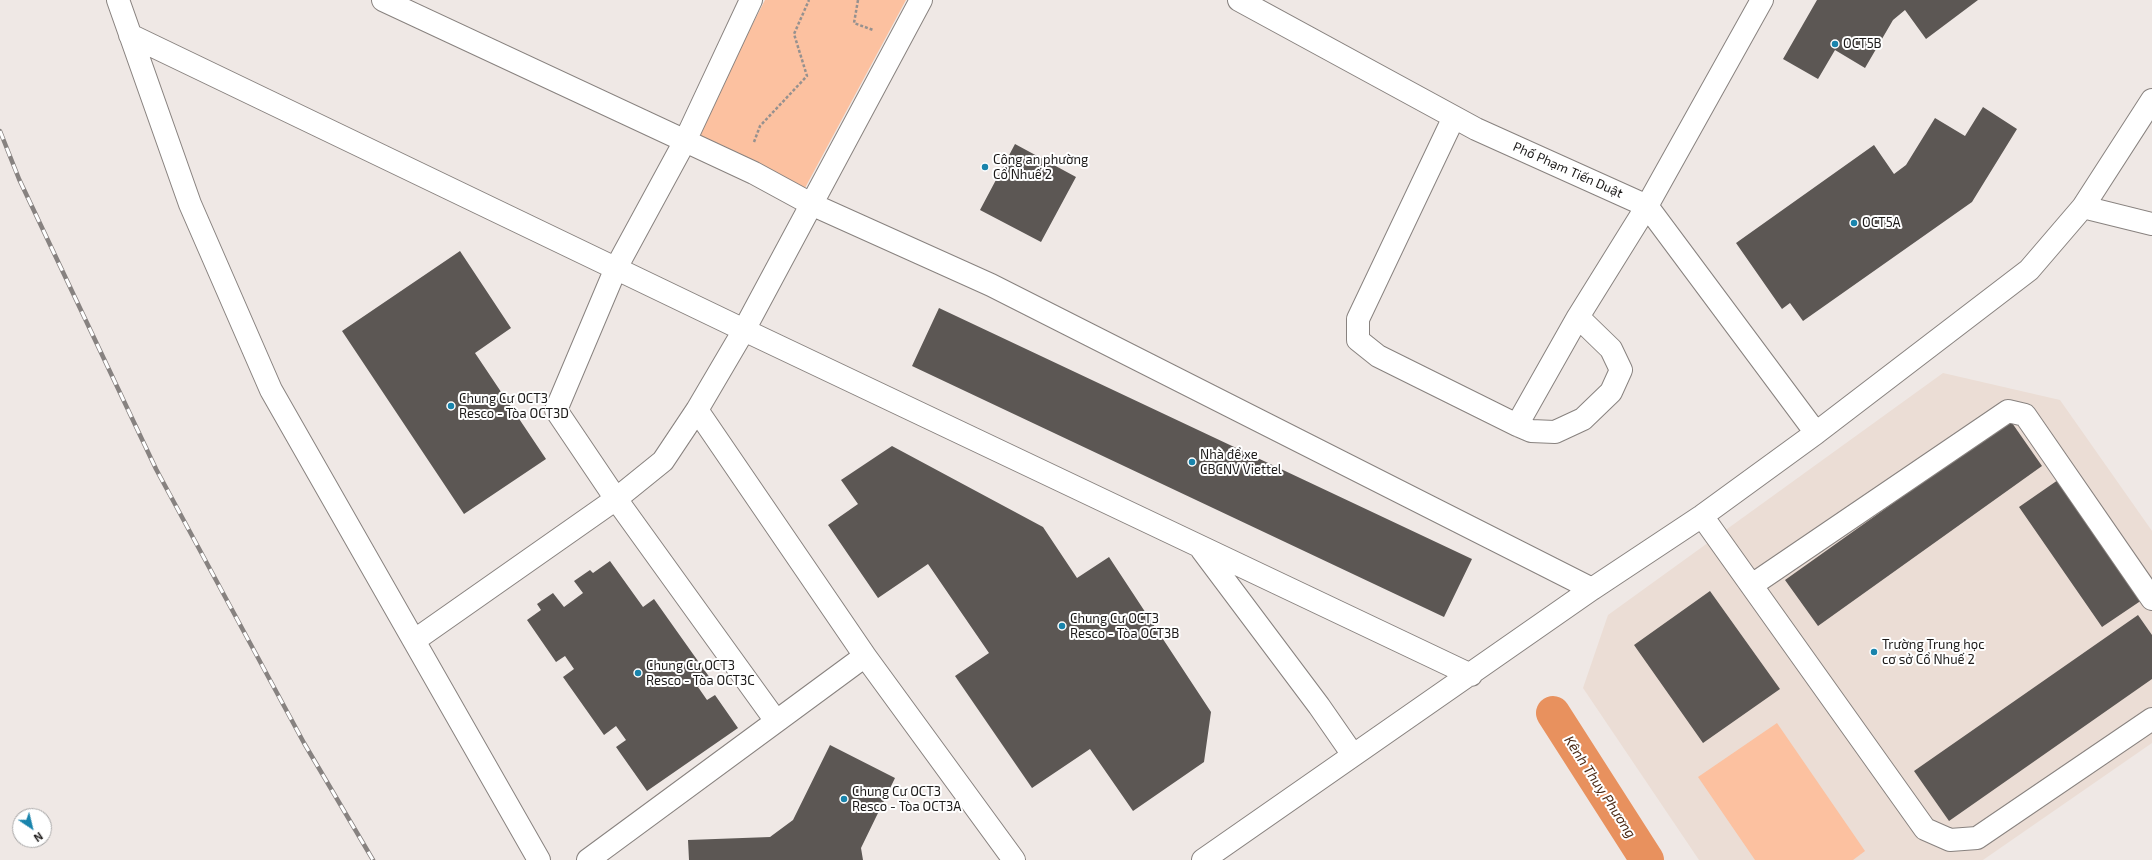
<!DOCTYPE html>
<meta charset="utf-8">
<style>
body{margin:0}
#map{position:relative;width:2152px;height:860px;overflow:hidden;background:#efe8e5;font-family:"Exo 2",sans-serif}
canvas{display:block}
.north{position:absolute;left:12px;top:808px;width:40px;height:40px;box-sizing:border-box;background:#fff;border:1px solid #a4a3a3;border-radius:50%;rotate:145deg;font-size:11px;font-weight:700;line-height:16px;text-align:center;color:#1b1918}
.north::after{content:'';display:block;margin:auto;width:14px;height:18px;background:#1984ac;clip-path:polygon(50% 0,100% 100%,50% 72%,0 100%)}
</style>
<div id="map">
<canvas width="2152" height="860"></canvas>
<div class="north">N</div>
</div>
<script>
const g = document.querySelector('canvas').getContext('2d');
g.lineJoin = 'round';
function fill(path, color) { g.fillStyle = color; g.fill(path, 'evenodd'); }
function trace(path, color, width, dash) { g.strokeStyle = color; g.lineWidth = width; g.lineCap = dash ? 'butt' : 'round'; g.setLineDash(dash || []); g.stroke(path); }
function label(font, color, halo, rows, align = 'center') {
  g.font = font + ' "Exo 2",sans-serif'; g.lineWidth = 4; g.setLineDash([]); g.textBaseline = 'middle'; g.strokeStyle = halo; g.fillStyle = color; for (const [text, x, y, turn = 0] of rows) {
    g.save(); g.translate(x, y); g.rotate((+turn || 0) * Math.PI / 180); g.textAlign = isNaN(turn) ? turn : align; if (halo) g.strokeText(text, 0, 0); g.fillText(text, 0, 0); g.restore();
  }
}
fill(new Path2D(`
 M 1943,373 L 2060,400 L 2152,531 L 2152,743 L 1983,860 L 1699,860 L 1583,688 L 1608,615 Z`), '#ebddd5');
fill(new Path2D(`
 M 765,0 L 906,0 L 805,188 L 696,135 Z
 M 1777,723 L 1865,851 L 1853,860 L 1755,860 L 1698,777 Z`), '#fcc1a0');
trace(new Path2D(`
 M 1553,713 L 1647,860`), '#e8915e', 34);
fill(new Path2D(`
 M 1817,0 L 1978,0 L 1926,39 L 1905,10 L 1893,20 L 1865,68 L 1835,50 L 1818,79 L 1783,59 Z
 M 1983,107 L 2017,129 L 1972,202 L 1803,321 L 1790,303 L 1782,309 L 1736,243 L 1874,145 L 1894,174 L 1906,165 L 1935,118 L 1965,136 Z
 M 1015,144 L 1076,177 L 1041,242 L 980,210 Z
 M 460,251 L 511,328 L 475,353 L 546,459 L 464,514 L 342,331 Z
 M 939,308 L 1472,559 L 1444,617 L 912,366 Z
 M 2010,420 L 2042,466 L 1818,626 L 1785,580 Z
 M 892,446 L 1043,527 L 1077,578 L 1109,557 L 1211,712 L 1204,762 L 1133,811 L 1090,749 L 1032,788 L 955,676 L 989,653 L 928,564 L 878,598 L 828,525 L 858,504 L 841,480 Z
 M 2058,480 L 2142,600 L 2102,627 L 2019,507 Z
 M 610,561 L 643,607 L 654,599 L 710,678 L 698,687 L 707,700 L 715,695 L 738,728 L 647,791 L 616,747 L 626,740 L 616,726 L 604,735 L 563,677 L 574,669 L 565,656 L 556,662 L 527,620 L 541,610 L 537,604 L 553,593 L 564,607 L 583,593 L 574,581 L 590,570 L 593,573 Z
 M 1710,591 L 1780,689 L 1703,743 L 1634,645 Z
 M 2138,615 L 2152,635 L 2152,679 L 1949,821 L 1914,771 Z
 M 830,745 L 895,778 L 861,848 L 863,860 L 689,860 L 688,840 L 770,837 L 793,820 Z`), '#5c5754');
const minor = new Path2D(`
 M 118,0 L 190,204 L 271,390 L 539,860
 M 383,0 L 754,173 L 811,204 L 991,285 L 1592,589
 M 751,0 L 685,141 L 616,268 L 556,410 L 616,499 L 776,721
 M 1239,0 L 1476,129 L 1647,206 L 1816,433
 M 130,35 L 744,330 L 1471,675
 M 1454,117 L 1358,319 L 1358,340 L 1378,356 L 1517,425 L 1531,431 L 1555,432 L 1583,419 L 1611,392 L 1621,370 L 1611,349 L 1578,317
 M 2083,207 L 2152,224
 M 697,410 L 865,656 L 1014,860
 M 1517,425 L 1578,317 L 1647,206 L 1762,0
 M 1702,516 L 1925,829 L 1950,840 L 1977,838 L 2152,719
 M 1202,550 L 1319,706 L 1353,755
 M 1752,585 L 2008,411 L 2025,415 L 2152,599
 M 415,640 L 616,499 L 663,461 L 697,410 L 744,330 L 921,0
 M 588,860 L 865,656
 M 1203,860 L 1592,589 L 1702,516 L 1816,433 L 2029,270 L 2083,207 L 2152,100`);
trace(minor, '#88827f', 24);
trace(new Path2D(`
 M 858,0 L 854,23 L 873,30
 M 754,142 L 760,126 L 807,76 L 794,34 L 809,0`), '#96918f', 2.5, [3, 2]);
trace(minor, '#fff', 22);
const rail = new Path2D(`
 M 0,131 L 19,179 L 156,469 L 304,743 L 373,860`);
trace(rail, '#878280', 4.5);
trace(rail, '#fff', 3, [9]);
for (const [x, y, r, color] of [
 [1835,44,4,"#1984ac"],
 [985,167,4,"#1984ac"],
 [1854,223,4,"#1984ac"],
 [451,406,4,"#1984ac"],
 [1192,462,4,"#1984ac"],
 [1062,626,4,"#1984ac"],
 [1874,652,4,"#1984ac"],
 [638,673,4,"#1984ac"],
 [844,799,4,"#1984ac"]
]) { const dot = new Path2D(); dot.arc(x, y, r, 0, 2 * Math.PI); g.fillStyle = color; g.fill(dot); trace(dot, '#fff', 1.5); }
label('13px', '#1b1918', '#fff', [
 ["OCT5B",1843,44],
 ["Công an phường",993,160],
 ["Cổ Nhuế 2",993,175],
 ["OCT5A",1862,223],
 ["Chung Cư OCT3",459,399],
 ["Resco - Tòa OCT3D",459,414],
 ["Nhà để xe",1200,455],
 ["CBCNV Viettel",1200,470],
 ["Chung Cư OCT3",1070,619],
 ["Resco - Tòa OCT3B",1070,634],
 ["Trường Trung học",1882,645],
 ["cơ sở Cổ Nhuế 2",1882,660],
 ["Chung Cư OCT3",646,666],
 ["Resco - Tòa OCT3C",646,681],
 ["Chung Cư OCT3",852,792],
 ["Resco - Tòa OCT3A",852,807]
], 'left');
label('13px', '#1b1918', '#fff', [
 ["Phố Phạm Tiến Duật",1568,170,24]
]);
label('italic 14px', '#4b2813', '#fff', [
 ["Kênh Thuỵ Phương",1600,787,57]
]);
</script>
